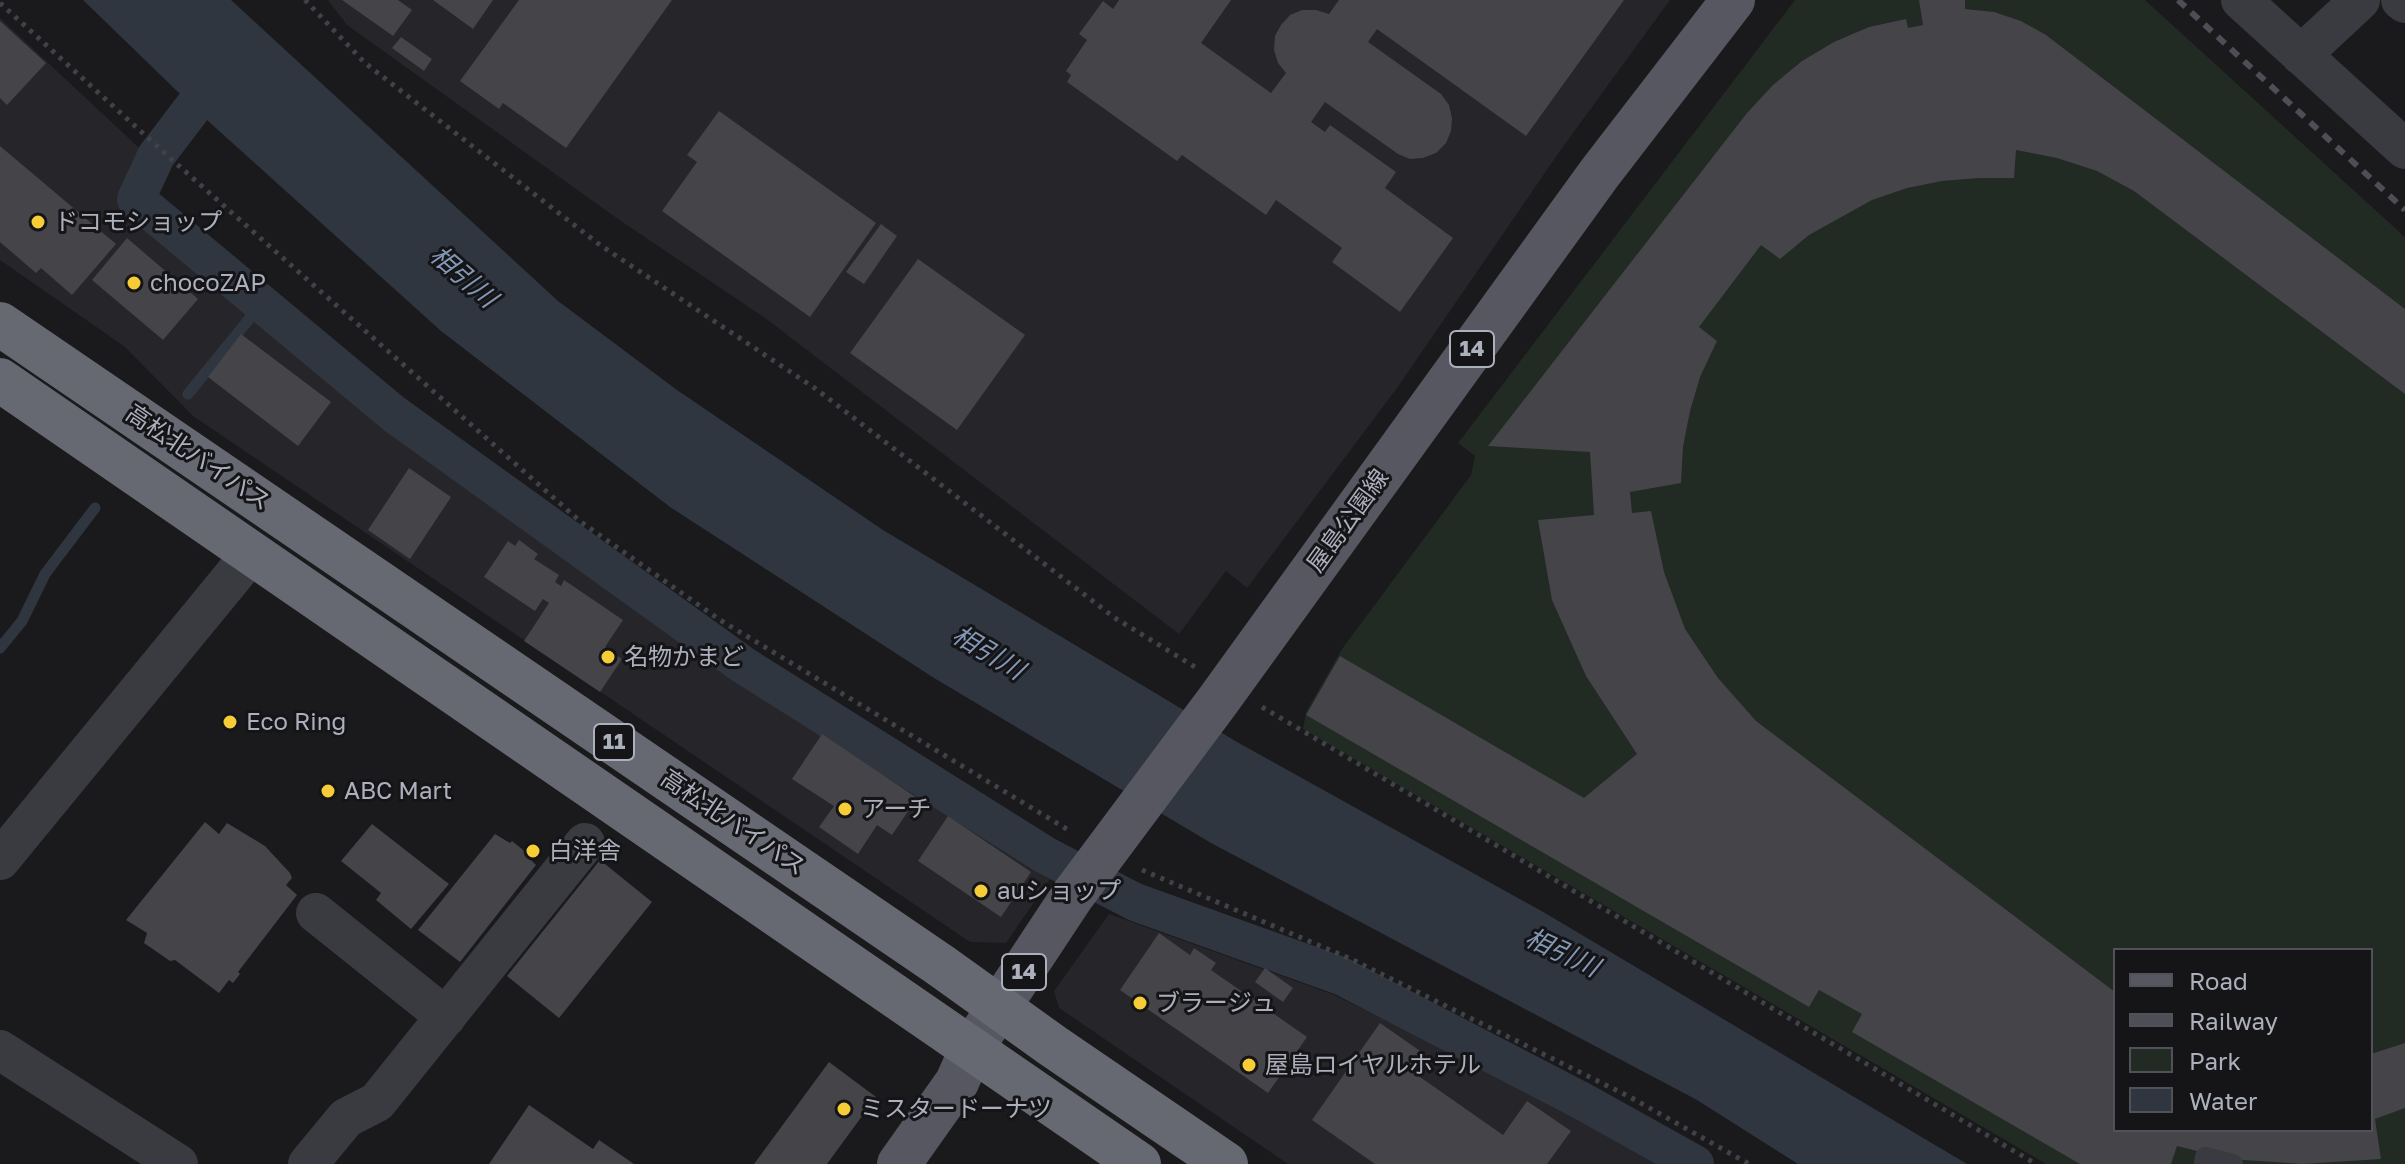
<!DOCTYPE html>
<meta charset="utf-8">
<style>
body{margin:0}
#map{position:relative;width:2405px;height:1164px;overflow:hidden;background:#1a191c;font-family:"Golos Text",sans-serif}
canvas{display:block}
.legend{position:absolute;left:2113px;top:948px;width:260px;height:184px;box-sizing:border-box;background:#151417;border:2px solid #515259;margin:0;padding:10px 14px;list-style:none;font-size:24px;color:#acafbc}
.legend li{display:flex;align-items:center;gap:16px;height:40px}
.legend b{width:40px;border:2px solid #515259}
</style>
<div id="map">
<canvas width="2405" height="1164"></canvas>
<ul class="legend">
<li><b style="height:10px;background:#565760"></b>Road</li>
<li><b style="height:10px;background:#4d4e56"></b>Railway</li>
<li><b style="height:22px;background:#212a23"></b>Park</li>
<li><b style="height:22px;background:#2f3640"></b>Water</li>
</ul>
</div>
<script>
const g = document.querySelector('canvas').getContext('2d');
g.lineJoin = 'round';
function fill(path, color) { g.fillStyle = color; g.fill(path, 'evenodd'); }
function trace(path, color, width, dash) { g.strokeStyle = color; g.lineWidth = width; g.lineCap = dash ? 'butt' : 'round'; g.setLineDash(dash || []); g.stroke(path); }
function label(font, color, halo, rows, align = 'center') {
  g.font = font + ' "Golos Text","Noto Sans JP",sans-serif'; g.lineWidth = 6; g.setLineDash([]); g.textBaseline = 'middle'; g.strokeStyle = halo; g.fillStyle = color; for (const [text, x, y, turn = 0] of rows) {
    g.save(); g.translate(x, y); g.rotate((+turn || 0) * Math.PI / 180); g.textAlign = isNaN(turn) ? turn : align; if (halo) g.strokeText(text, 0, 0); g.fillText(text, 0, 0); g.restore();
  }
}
fill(new Path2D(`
 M 328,0 L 1670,0 L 1560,151 L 1397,388 L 1247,588 L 1226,571 L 1179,634 L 765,318 L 618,219 L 347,25 Z
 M 0,18 L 149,157 L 117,195 L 379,418 L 727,677 L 1050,879 L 1006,943 L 970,942 L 193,416 L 125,347 L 0,260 Z
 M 1109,914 L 1332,994 L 1620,1133 L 1670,1164 L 1288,1164 L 1059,1008 L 1054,991 Z`), '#262529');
fill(new Path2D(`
 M 1795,0 L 2145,0 L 2405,237 L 2405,1164 L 2046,1164 L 1303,729 L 1306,712 L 1342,649 L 1471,475 L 1475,456 L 1458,443 ZM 2115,950 L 2371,950 L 2371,1130 L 2115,1130 Z`), '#212a23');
fill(new Path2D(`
 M 83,0 L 231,0 L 558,301 L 677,390 L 883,530 L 1237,742 L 1545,913 L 1967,1164 L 1798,1164 L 1697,1100 L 1211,843 L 934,678 L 670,507 L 441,331 L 207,120 Z`), '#2f3640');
trace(new Path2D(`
 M 188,394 L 263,302
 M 0,648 L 22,621 L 45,574 L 95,508`), '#2f3640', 11);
trace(new Path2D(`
 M 223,68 L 156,156 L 136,199 L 394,414 L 743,665 L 1045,855 L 1135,902 L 1341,976 L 1582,1101 L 1695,1164`), '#2f3640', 38);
fill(new Path2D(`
 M 342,0 L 398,0 L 412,10 L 393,36 Z
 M 433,0 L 493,0 L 473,29 Z
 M 519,0 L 672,0 L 566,148 L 503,103 L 499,109 L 460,81 Z
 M 1119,0 L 1231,0 L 1201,43 L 1271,93 L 1286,73 L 1278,63 L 1274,50 L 1275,36 L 1281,25 L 1290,15 L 1302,10 L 1316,10 L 1329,14 L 1339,0 L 1624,0 L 1526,136 L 1377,29 L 1368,42 L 1441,94 L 1449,105 L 1452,118 L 1451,131 L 1446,143 L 1436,153 L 1423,158 L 1410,159 L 1398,154 L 1325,102 L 1311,122 L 1325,132 L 1330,125 L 1396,172 L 1385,188 L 1453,238 L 1400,312 L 1332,262 L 1342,248 L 1276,200 L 1266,215 L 1182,155 L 1177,161 L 1067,82 L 1071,75 L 1066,71 L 1087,40 L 1079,34 L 1103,1 L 1113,9 Z
 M 1919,0 L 1965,0 L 1965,9 L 1994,12 L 2021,21 L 2046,35 L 2405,309 L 2405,394 L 2134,191 L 2097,171 L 2057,158 L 2016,150 L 2014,178 L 1978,178 L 1942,181 L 1907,188 L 1872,200 L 1809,235 L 1780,259 L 1761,245 L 1699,327 L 1717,341 L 1700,377 L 1690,411 L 1683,447 L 1681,483 L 1630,492 L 1632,513 L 1651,511 L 1664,572 L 1685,629 L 1718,678 L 1756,721 L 2115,992 L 2115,1130 L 2371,1130 L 2371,1054 L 2405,1043 L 2405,1108 L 2375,1119 L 2381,1159 L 2303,1164 L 2229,1159 L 2177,1146 L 2171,1164 L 2080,1164 L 1852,1032 L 1862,1014 L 1819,990 L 1809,1007 L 1306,715 L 1340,656 L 1584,798 L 1637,754 L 1586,676 L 1552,600 L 1538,520 L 1594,515 L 1590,452 L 1488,446 L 1747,113 L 1773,85 L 1802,61 L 1834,42 L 1869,27 L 1906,19 L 1908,28 L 1923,25 Z
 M 0,21 L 46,63 L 7,105 L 0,98 Z
 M 401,37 L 432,59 L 424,71 L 392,48 Z
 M 719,111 L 876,223 L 810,317 L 662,211 L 697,162 L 687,155 Z
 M 0,146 L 116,244 L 72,295 L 41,268 L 36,273 L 0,242 Z
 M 881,224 L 897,236 L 864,284 L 846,272 Z
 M 127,238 L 198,299 L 163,340 L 92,280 Z
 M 918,259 L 1025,335 L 957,430 L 850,353 Z
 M 241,334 L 331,402 L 298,446 L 208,377 Z
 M 409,468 L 451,497 L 410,559 L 368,530 Z
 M 519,540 L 538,554 L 534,559 L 559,575 L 555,582 L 561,586 L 564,580 L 623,620 L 605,647 L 622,659 L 600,692 L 524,641 L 549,603 L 543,599 L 535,611 L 484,577 L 508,541 L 515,546 Z
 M 822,734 L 917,798 L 892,835 L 877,825 L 858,854 L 819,827 L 834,806 L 792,779 Z
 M 948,816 L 1031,872 L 1001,917 L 918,861 Z
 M 205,822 L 219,834 L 227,823 L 265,846 L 290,873 L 292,878 L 286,885 L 297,895 L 238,972 L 240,974 L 233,983 L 229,980 L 219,993 L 175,960 L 170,961 L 144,943 L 147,933 L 126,920 Z
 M 372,824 L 449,884 L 411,929 L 376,900 L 381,893 L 341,861 Z
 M 495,834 L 510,843 L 512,841 L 528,854 L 527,856 L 536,865 L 460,962 L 418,930 Z
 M 600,860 L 652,902 L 559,1018 L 507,976 Z
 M 1159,933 L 1190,955 L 1194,948 L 1216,963 L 1211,970 L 1307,1037 L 1268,1093 L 1120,990 Z
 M 1265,968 L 1293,988 L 1283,1002 L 1255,982 Z
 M 1380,1023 L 1423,1053 L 1410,1070 L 1503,1135 L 1527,1101 L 1571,1131 L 1547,1164 L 1375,1164 L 1312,1120 Z
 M 829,1062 L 876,1097 L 827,1164 L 754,1164 Z
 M 529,1105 L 593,1149 L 599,1140 L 634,1164 L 489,1164 Z`), '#444449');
trace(new Path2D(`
 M 305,0 L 365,63 L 600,245 L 816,389 L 1115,618 L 1195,667
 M 0,3 L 170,158 L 581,522 L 720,620 L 1070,831
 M 1262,707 L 2036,1164
 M 1142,870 L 1351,959 L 1630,1097 L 1749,1164`), '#404248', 5, [4, 6]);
trace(new Path2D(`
 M 2204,1164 L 2205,1157 L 2233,1164`), '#3a3b41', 20);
trace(new Path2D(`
 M 2241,0 L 2405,149
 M 2401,0 L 2405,3
 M 2301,55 L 2360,0
 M 0,860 L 252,553
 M 316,913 L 446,1017
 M 0,1050 L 178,1164
 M 308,1164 L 346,1118 L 377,1102 L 585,843`), '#3a3b41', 40);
trace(new Path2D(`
 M 899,1164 L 957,1082 L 972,1048 L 1073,895 L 1217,702 L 1599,174 L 1733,0`), '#565760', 44);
trace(new Path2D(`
 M 0,324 L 940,965 L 1053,1046 L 1226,1164
 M 0,380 L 1139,1164`), '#666872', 44);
trace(new Path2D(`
 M 2178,0 L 2405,210`), '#4d4e56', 6, [10, 8]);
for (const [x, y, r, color] of [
 [38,222,8,"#f6cd37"],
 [134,283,8,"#f6cd37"],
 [608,657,8,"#f6cd37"],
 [230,722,8,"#f6cd37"],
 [328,791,8,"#f6cd37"],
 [845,809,8,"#f6cd37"],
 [533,851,8,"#f6cd37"],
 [981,891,8,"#f6cd37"],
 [1140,1003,8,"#f6cd37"],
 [1249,1065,8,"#f6cd37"],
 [844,1109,8,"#f6cd37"]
]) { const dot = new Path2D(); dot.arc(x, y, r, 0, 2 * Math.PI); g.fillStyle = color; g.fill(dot); trace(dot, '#151417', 3); }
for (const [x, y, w] of [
 [1472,349,44],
 [614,742,40],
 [1024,972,44]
]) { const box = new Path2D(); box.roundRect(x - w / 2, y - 18, w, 36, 6); g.fillStyle = '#151417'; g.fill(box); trace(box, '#acafbc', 2); }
label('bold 22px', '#acafbc', null, [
 ["14",1472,349],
 ["11",614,742],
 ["14",1024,972]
]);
label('24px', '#acafbc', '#151417', [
 ["ドコモショップ",54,222],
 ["chocoZAP",150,283],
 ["名物かまど",624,657],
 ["Eco Ring",246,722],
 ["ABC Mart",344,791],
 ["アーチ",861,809],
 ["白洋舎",549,851],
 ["auショップ",997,891],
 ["ブラージュ",1156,1003],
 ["屋島ロイヤルホテル",1265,1065],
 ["ミスタードーナツ",860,1109]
], 'left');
label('24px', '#acafbc', '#151417', [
 ["高松北バイパス",198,458,34],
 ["屋島公園線",1348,521,-54],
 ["高松北バイパス",733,823,34]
]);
label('italic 26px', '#8398b7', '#151417', [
 ["相引川",463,277,41],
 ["相引川",988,653,31],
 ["相引川",1562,953,25]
]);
</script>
